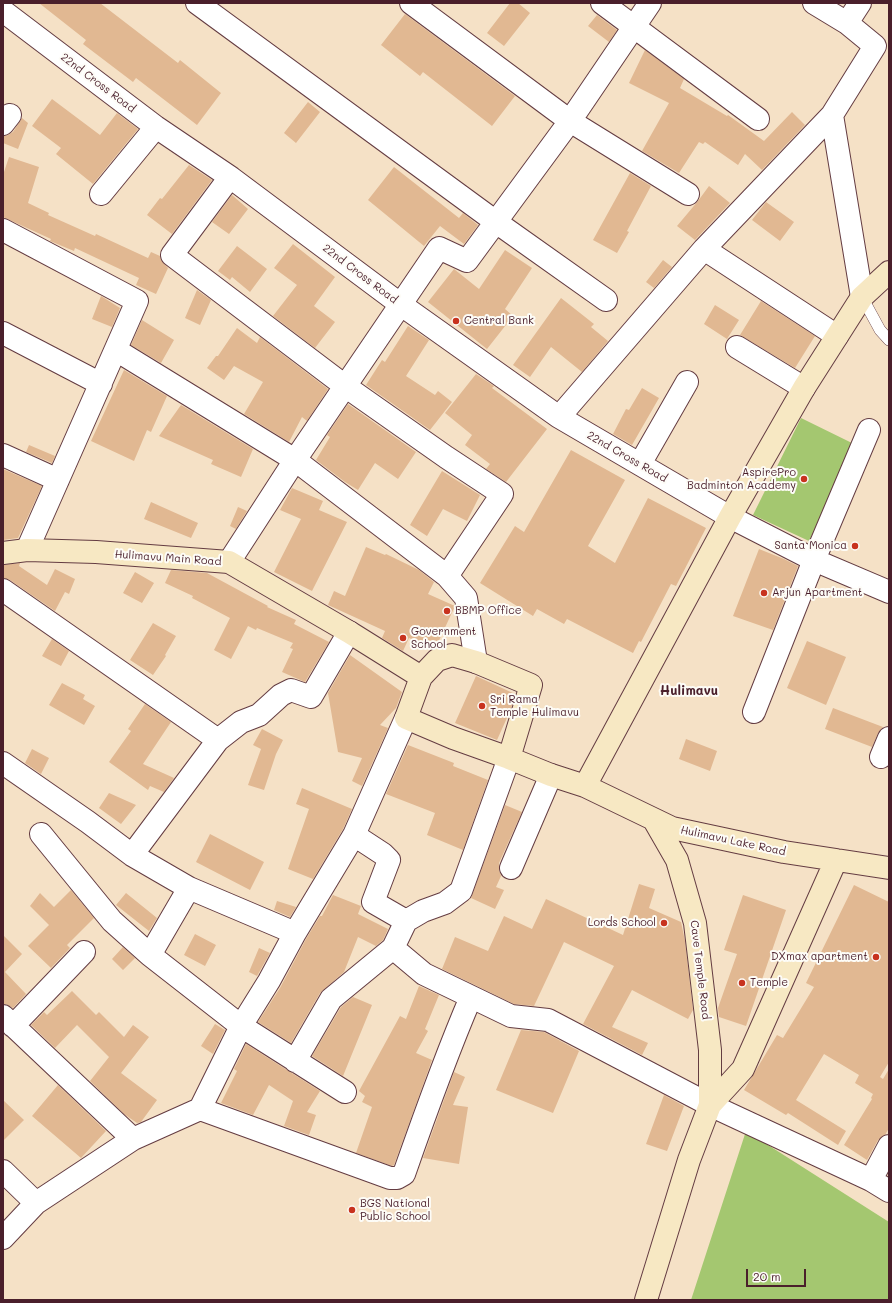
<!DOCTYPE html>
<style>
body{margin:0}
#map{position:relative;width:892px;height:1303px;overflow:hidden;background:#f5e1c6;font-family:Mali,sans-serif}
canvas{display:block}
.frame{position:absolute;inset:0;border:4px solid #4a1f2b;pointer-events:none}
.scale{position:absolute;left:746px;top:1269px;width:60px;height:18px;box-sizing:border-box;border:2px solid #4a1f2b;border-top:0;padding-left:5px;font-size:12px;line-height:14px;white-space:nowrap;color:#4a1f2b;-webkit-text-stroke:3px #fdfcf7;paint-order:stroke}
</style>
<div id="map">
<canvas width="892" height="1303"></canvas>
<div class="frame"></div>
<div class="scale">20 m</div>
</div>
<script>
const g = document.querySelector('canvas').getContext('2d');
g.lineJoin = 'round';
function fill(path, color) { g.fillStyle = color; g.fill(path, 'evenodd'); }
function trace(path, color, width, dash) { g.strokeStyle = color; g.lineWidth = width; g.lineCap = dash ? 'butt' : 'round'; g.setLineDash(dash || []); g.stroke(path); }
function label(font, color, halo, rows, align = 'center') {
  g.font = font + ' Mali,sans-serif'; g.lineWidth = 4; g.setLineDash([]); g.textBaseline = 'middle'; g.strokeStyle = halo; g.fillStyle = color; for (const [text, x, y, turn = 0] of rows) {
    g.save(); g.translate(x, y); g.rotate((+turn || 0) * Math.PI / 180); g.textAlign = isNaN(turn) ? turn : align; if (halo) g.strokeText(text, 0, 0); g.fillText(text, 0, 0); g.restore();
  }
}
fill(new Path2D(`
 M 801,418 L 854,444 L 809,541 L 753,515 Z
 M 746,1131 L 889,1222 L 889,1300 L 691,1300 Z`), '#a4c770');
fill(new Path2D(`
 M 39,3 L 100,3 L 178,63 L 180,60 L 221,93 L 197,125 L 136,78 L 133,82 L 83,44 L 86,40 Z
 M 510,3 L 518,3 L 530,13 L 504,46 L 487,33 Z
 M 405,14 L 515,96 L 492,126 L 423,72 L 420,76 L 381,45 Z
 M 597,15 L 617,30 L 609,42 L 588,26 Z
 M 645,50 L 684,79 L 680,88 L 727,116 L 728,115 L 764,141 L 792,112 L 805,125 L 762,170 L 745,154 L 738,165 L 705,142 L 703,144 L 699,142 L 679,173 L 642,151 L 669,103 L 629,83 Z
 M 52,99 L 100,135 L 117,113 L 138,129 L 93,184 L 56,154 L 61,148 L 32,126 Z
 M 308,102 L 320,112 L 296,143 L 284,133 Z
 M 22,118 L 28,123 L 18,149 L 3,143 L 3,136 L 8,135 L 13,132 Z
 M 9,157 L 39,167 L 28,203 L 49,213 L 48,215 L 95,236 L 96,234 L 148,258 L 151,252 L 160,256 L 161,260 L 168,268 L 156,294 L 136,285 L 139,278 L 75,248 L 74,251 L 50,241 L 51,239 L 3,217 L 3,175 Z
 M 189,165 L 212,180 L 172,234 L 147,215 L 160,198 L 162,199 Z
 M 394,167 L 459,218 L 463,213 L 478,225 L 464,244 L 440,226 L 424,246 L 368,200 Z
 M 630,173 L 651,186 L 627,231 L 629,232 L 617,253 L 593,240 Z
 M 709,186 L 730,203 L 695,240 L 677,226 L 698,201 Z
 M 232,195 L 248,209 L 229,234 L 212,222 Z
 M 766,202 L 794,222 L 780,241 L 752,220 Z
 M 293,244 L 335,277 L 314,306 L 335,322 L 315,348 L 273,316 L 297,285 L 274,268 Z
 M 237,246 L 267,269 L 250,292 L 232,277 L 230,280 L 218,271 Z
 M 505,250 L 532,268 L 505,309 L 513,316 L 487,349 L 428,302 L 454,269 L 479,289 Z
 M 663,260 L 672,267 L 654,288 L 646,282 Z
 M 197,290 L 211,300 L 200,325 L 185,318 Z
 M 101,296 L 120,308 L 112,327 L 92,319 Z
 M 561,298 L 594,324 L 591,327 L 608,341 L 582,372 L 551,347 L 530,377 L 513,365 Z
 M 761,301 L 815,336 L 795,368 L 740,335 Z
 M 715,305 L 739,320 L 727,339 L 704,324 Z
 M 142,320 L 174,340 L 161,363 L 131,345 Z
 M 408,326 L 429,340 L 406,376 L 435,395 L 438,391 L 452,402 L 430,430 L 366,385 L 382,360 L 385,362 Z
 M 237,328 L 257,343 L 260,337 L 328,389 L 307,421 L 302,417 L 289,442 L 244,414 L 263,382 L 234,366 L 224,380 L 207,368 L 216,356 L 218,356 Z
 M 124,370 L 167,396 L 151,432 L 147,430 L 134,461 L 91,441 Z
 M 476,374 L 494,386 L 492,388 L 547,429 L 506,482 L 486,469 L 490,464 L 465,445 L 472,435 L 445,413 Z
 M 642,388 L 659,398 L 632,445 L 613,434 L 626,409 L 629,410 Z
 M 348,404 L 416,452 L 398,479 L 375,463 L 358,490 L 345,482 L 316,460 L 330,437 L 327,435 Z
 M 181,405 L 253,449 L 241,477 L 211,464 L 213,460 L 159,436 Z
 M 29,445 L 55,456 L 52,463 L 26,452 Z
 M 571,450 L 625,480 L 588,546 L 615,563 L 648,498 L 706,528 L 676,586 L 671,584 L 641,642 L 639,641 L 633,653 L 567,619 L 564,624 L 537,609 L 533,616 L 480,583 L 515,526 L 524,532 Z
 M 3,469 L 42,486 L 18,538 L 3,540 Z
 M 442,471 L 480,495 L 467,521 L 443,509 L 427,536 L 410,525 Z
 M 292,488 L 323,501 L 319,510 L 347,522 L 312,591 L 274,572 L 301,519 L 280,510 Z
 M 151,502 L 198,523 L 191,538 L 144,519 Z
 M 238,507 L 247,511 L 236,529 L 230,526 Z
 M 366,547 L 385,555 L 386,554 L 419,570 L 434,582 L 428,594 L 455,606 L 436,647 L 433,648 L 409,638 L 403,651 L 382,638 L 385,631 L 328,605 L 334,591 L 345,596 Z
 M 759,549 L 784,559 L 798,566 L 773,630 L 733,616 Z
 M 20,563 L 19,566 L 47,585 L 55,569 L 75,579 L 69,594 L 65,592 L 55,611 L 10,580 L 3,578 L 3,565 Z
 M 171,570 L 207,573 L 268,606 L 267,607 L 296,620 L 294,624 L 329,642 L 305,682 L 282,672 L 293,649 L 290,648 L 293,643 L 257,628 L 256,630 L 248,626 L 231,659 L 214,650 L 230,618 L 192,598 L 193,596 L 165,583 Z
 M 135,572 L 154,583 L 142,603 L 123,593 Z
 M 153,623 L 176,636 L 165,655 L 166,656 L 153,675 L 130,660 Z
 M 52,639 L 69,651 L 61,666 L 42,656 Z
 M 807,641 L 846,657 L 826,705 L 787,688 Z
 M 350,655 L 402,692 L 396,708 L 380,725 L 388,728 L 362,786 L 352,781 L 362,758 L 338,752 L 328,693 Z
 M 476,676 L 515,694 L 511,709 L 497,740 L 455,723 Z
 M 62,683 L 85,695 L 83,699 L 95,706 L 84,725 L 49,705 Z
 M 145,704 L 171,722 L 143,764 L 174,778 L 164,792 L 150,786 L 148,790 L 109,762 L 131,731 L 128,729 Z
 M 833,708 L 883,727 L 878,733 L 872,747 L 825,729 Z
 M 262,729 L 283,740 L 276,754 L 264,790 L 248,785 L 261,749 L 253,745 Z
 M 686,739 L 717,751 L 710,771 L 679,759 Z
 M 408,745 L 454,763 L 453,766 L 488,780 L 463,850 L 427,835 L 435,813 L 386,794 Z
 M 32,749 L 49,758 L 41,774 L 25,763 Z
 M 302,788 L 352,809 L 343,829 L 313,879 L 288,869 L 309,809 L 296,804 Z
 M 109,793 L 136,805 L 121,824 L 99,808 Z
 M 505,805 L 522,812 L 499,863 L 499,870 L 501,876 L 496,887 L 504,890 L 495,909 L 471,898 Z
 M 210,834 L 264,862 L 250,890 L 196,862 Z
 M 639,884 L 655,889 L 649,908 L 681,922 L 685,941 L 693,1010 L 688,1019 L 632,990 L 612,1027 L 648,1043 L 642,1055 L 583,1024 L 614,966 L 564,942 L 534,1006 L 514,1004 L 442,969 L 455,937 L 488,951 L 504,916 L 532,929 L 546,899 L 623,935 Z
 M 854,885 L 889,902 L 889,1062 L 880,1077 L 883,1079 L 889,1069 L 889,1128 L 885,1135 L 878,1140 L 867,1160 L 844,1145 L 872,1099 L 871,1098 L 873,1094 L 855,1083 L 859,1075 L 824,1054 L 796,1100 L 846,1131 L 838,1145 L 788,1113 L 786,1115 L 744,1090 L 777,1035 L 783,1038 L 814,987 L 806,983 Z
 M 71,890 L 94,918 L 67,945 L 70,948 L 51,968 L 28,946 L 49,925 L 30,906 L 40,893 L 54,907 Z
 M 126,893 L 157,918 L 149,931 L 116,905 Z
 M 333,895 L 361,906 L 358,914 L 388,929 L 383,940 L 376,946 L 358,937 L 344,972 L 320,993 L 291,1043 L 258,1022 L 280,988 L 306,939 L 320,916 L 322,916 Z
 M 743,895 L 786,910 L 746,1026 L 719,1017 L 718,1008 L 737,954 L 724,950 Z
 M 277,901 L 296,907 L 290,917 L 274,910 Z
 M 195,934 L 216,945 L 205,966 L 184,955 Z
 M 3,935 L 22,954 L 5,972 L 26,994 L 13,1008 L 6,1004 L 3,1004 Z
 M 123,947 L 135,958 L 123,970 L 112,959 Z
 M 259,948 L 270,953 L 257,976 L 249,972 Z
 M 419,986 L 439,995 L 425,1029 L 428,1031 L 416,1053 L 432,1060 L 394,1165 L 392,1166 L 356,1153 L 372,1107 L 362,1102 L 365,1096 L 359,1091 L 400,1016 L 406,1019 Z
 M 72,991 L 96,1015 L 99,1012 L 124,1037 L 133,1025 L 149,1037 L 121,1073 L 157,1100 L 141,1122 L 137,1123 L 124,1114 L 90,1081 L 109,1057 L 77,1025 L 55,1048 L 31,1025 L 44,1012 L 47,1015 Z
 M 353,997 L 372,1005 L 343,1076 L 312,1056 L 341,1007 Z
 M 215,1024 L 225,1030 L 213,1054 L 201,1046 Z
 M 521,1030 L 544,1032 L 579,1051 L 553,1113 L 496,1090 Z
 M 246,1044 L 320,1091 L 307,1112 L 316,1115 L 309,1135 L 284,1126 L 293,1101 L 269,1085 L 253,1115 L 221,1103 L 237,1071 L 234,1069 Z
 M 454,1072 L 465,1077 L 453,1105 L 468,1107 L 459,1164 L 423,1158 Z
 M 58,1085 L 106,1131 L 81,1158 L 32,1116 Z
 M 664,1095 L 684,1106 L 667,1151 L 646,1144 Z
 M 3,1100 L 24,1120 L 3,1141 Z`), '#e1b892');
const lane = new Path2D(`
 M 862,297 L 880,330 L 889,340`);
const street = new Path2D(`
 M 197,3 L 496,222 L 606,300
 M 411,3 L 570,121 L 688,194
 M 602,3 L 758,119
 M 3,11 L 156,127 L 230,177 L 400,304 L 559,417 L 730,517 L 814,560 L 889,592
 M 847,23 L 860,3
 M 832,115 L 862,297
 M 3,124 L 10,115
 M 230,177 L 172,255 L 345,386 L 446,457 L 502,494 L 447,576
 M 101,194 L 156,127
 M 3,230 L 137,301 L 27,550
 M 704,249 L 837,336
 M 3,333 L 101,384
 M 737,347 L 804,388
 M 116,350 L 295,460 L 447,576 L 466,598 L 476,662
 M 559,417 L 704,249 L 832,115 L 875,46 L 847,23 L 814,3
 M 3,455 L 58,480
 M 640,464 L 687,382
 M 229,562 L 295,460 L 439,248 L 467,261 L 570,121 L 650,3
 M 3,590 L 218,740 L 132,855
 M 754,712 L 814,560 L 869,430
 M 218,740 L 241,722 L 259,715 L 281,695 L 291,690 L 311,697 L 349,632
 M 881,757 L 889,738
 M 3,763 L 88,822 L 132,855 L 189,888 L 150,955
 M 41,834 L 112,921 L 150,955 L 241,1026 L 200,1109
 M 354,835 L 383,854 L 389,860 L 373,902 L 406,921
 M 511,868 L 551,775
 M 189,888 L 295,933
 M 393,948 L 424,974 L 511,1016 L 548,1020 L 710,1105 L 871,1180 L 889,1191
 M 3,1016 L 133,1139
 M 13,1026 L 84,952
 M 295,1061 L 331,999 L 393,948 L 406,921 L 423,911 L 445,903 L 461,891 L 509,758
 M 345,1092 L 241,1026 L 269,981 L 295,933 L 354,835 L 406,718
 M 3,1171 L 36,1203
 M 871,1180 L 889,1146
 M 3,1238 L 36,1203 L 133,1139 L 200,1109 L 390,1178 L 397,1178 L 404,1174 C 425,1114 446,1055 471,997`);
const secondary = new Path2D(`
 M 3,553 L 27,550 L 96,552 L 229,562 L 349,632 L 421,677
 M 452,655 L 476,662 L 531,685 L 509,758 L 453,738 L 406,718 L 421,677 L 437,660 Z
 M 509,758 L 551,775 L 585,786 L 672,828 L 784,852 L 889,868
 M 585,786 L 730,517 L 804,388 L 862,297 L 889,272
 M 710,1105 L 743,1069 L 836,860
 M 646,1300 L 689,1160 L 710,1105 L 710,1050 L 695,923 L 677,860 L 654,820`);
trace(lane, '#643c42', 12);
trace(street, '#643c42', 24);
trace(secondary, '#643c42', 24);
trace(lane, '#fff', 11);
trace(street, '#fff', 22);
trace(secondary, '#f7e8c3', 22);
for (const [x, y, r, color] of [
 [456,321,4,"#c8321e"],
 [804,479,4,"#c8321e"],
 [855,546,4,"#c8321e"],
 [764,593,4,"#c8321e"],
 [447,611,4,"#c8321e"],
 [403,638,4,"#c8321e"],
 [482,706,4,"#c8321e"],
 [664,923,4,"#c8321e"],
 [876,957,4,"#c8321e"],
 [742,983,4,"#c8321e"],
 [352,1210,4,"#c8321e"]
]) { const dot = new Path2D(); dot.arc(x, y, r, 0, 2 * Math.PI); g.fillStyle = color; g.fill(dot); trace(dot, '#fdfcf7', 1.5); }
label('11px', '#4a1f2b', '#fdfcf7', [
 ["22nd Cross Road",98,83,37],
 ["22nd Cross Road",360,274,37],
 ["22nd Cross Road",627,457,30],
 ["Hulimavu Main Road",168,558,4],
 ["Hulimavu Lake Road",733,841,12],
 ["Cave Temple Road",700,970,83]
]);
label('11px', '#4a1f2b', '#fdfcf7', [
 ["Central Bank",464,321],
 ["AspirePro",796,473,"right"],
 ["Badminton Academy",796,486,"right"],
 ["Santa Monica",847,546,"right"],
 ["Arjun Apartment",772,593],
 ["BBMP Office",455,611],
 ["Government",411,632],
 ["School",411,645],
 ["Sri Rama",490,700],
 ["Temple Hulimavu",490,713],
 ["Lords School",656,923,"right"],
 ["DXmax apartment",868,957,"right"],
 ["Temple",750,983],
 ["BGS National",360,1204],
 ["Public School",360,1217]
], 'left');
label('bold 13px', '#4a1f2b', '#fdfcf7', [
 ["Hulimavu",689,691]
]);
</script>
